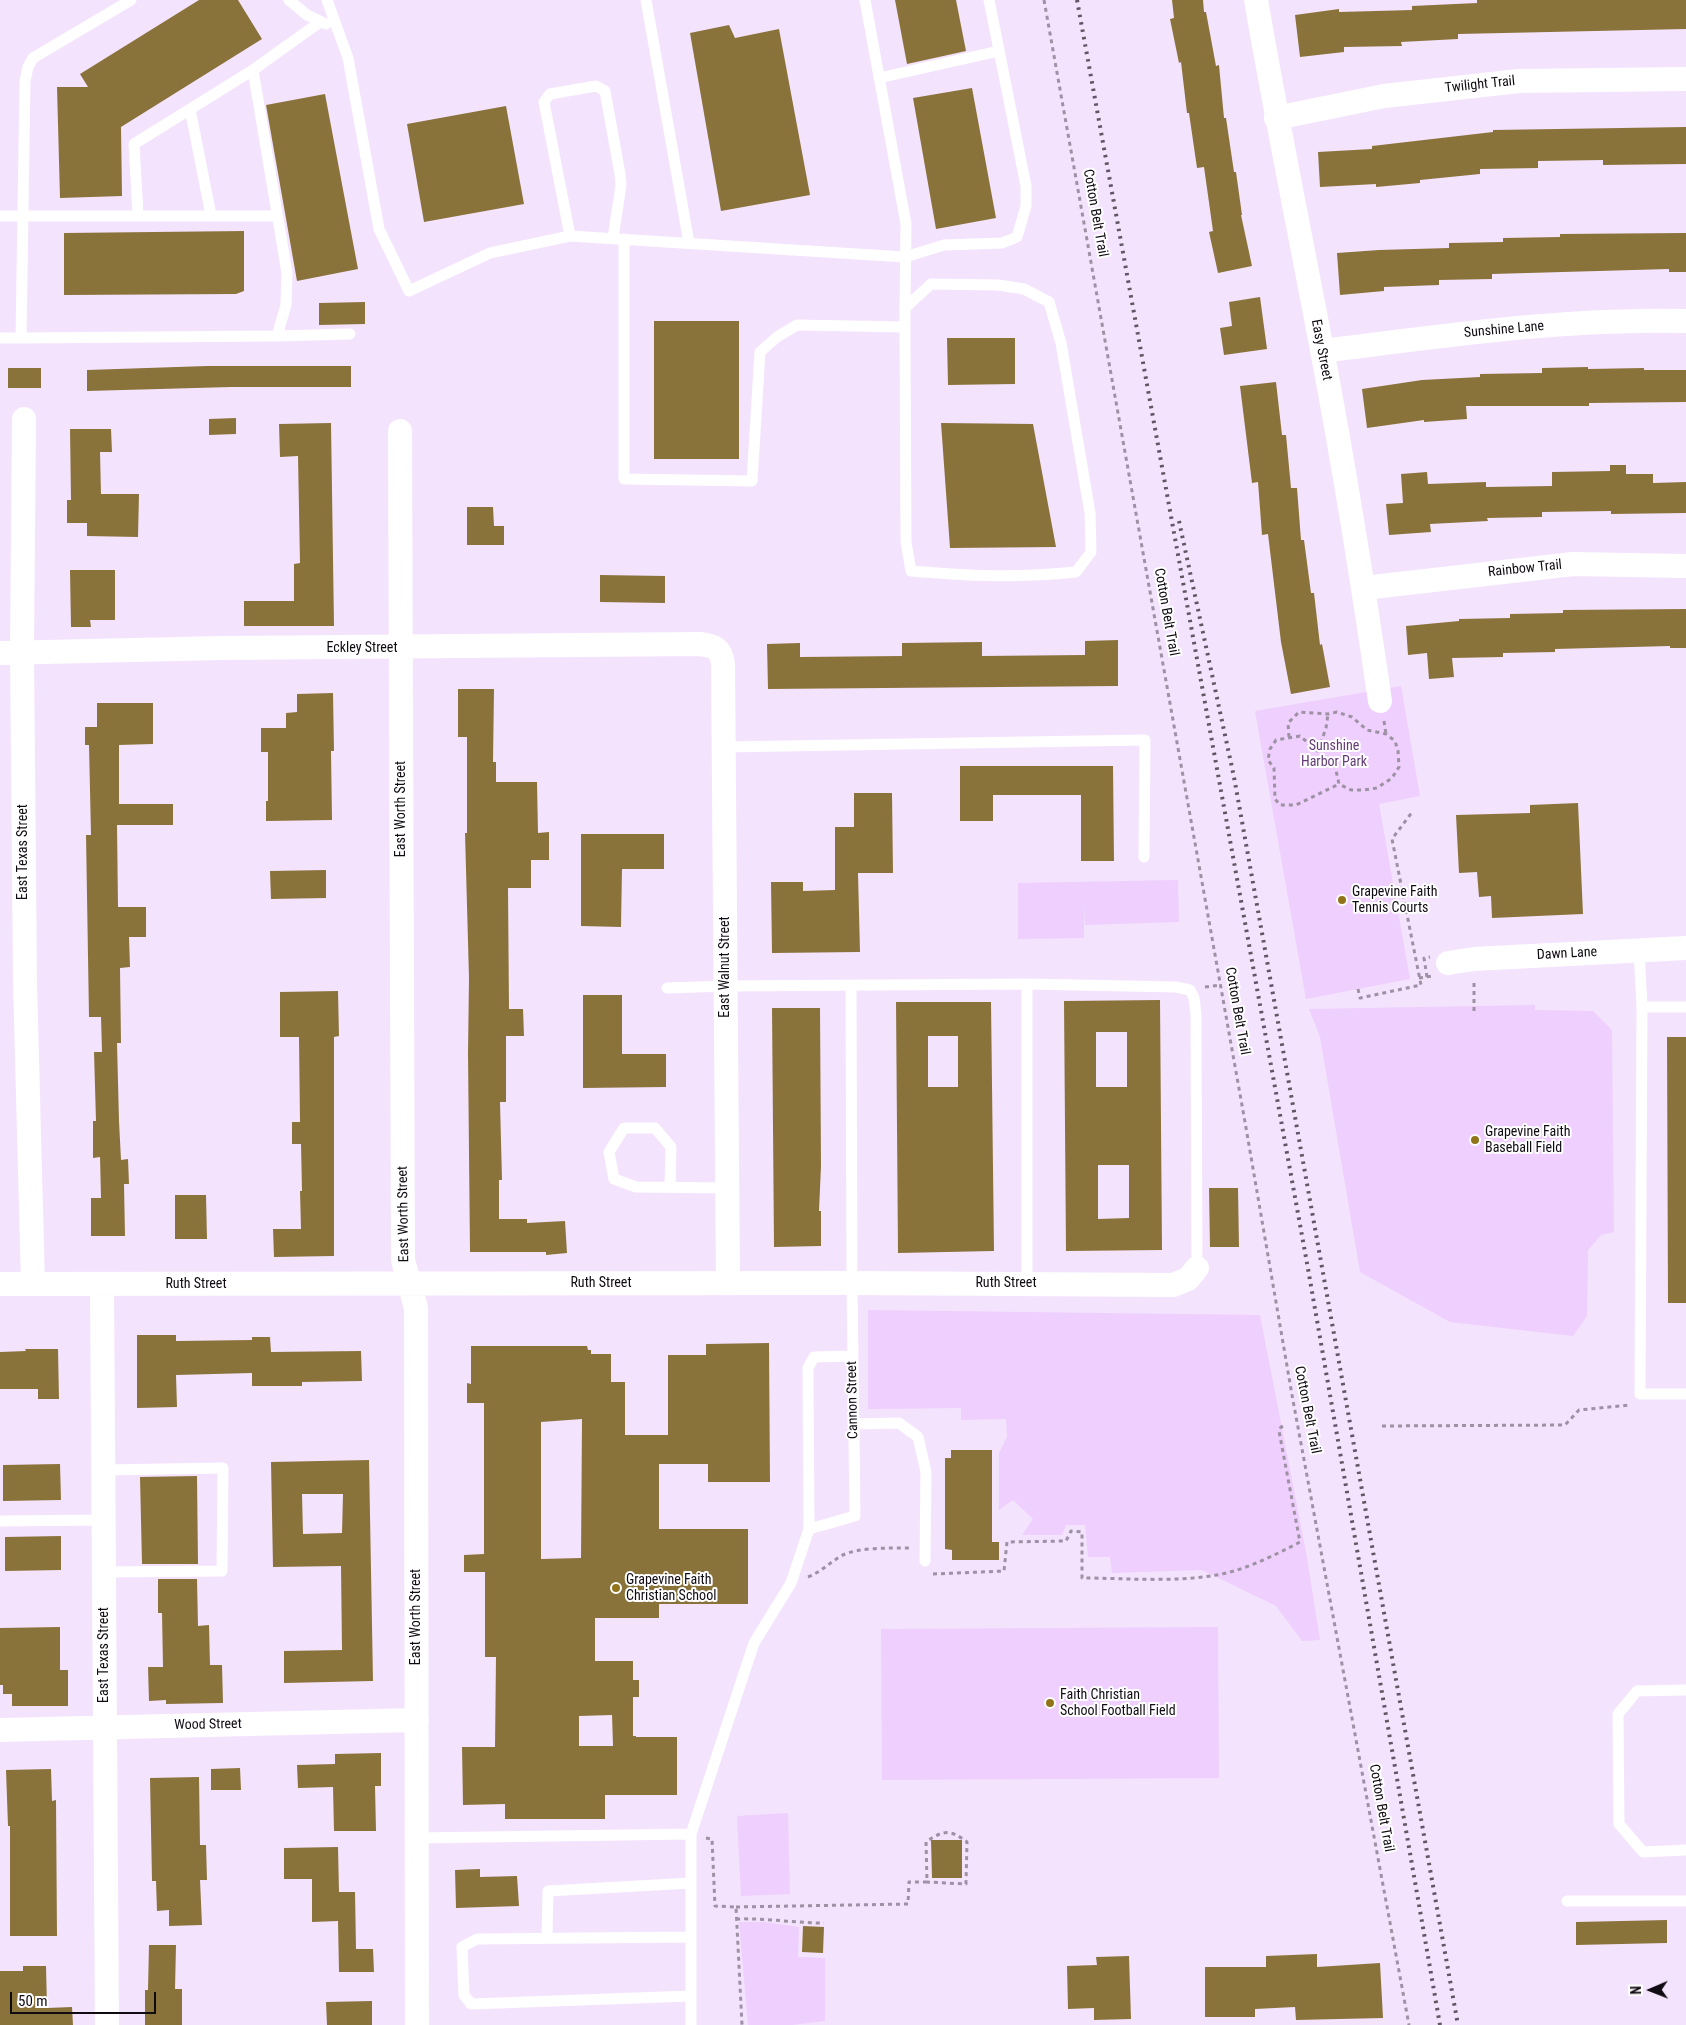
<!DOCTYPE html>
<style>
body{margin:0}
#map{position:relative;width:1686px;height:2025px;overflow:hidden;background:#f4e3fd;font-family:"Roboto Condensed",sans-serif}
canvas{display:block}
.north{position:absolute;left:1626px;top:1965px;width:50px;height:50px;-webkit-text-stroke:4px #fff;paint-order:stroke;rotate:269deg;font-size:14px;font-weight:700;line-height:20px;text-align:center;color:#100a12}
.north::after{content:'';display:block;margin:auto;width:18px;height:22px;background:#100a12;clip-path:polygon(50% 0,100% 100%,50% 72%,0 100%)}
.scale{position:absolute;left:10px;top:1992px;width:146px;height:22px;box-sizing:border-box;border:2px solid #100a12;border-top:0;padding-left:6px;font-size:15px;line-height:18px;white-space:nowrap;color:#100a12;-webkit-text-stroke:4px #fff;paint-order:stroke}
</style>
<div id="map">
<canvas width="1686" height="2025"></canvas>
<div class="north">N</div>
<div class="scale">50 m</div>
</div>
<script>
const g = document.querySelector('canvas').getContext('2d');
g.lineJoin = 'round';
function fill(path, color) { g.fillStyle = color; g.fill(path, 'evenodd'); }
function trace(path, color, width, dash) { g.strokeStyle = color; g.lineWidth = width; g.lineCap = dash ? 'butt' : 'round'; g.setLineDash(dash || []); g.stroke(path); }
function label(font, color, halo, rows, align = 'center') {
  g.font = font + ' "Roboto Condensed",sans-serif'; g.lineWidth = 4; g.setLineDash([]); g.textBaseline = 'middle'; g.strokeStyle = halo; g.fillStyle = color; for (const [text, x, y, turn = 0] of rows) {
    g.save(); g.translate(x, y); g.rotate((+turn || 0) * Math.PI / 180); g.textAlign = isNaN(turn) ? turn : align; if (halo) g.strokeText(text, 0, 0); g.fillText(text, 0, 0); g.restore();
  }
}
fill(new Path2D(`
 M 1401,686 L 1420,796 L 1379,804 L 1410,979 L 1306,999 L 1255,711 Z
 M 1178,880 L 1179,922 L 1085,925 L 1084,904 L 1084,938 L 1018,939 L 1018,883 Z
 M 1535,1005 L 1535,1010 L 1593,1011 L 1612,1030 L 1614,1232 L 1601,1235 L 1588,1250 L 1587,1316 L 1573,1336 L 1450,1322 L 1360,1272 L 1320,1037 L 1309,1009 Z
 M 868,1310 L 1260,1315 L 1306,1552 L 1320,1640 L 1302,1641 L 1276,1606 L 1202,1570 L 1112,1573 L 1110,1557 L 1088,1557 L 1085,1525 L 1066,1525 L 1062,1535 L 1022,1535 L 1033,1519 L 1013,1500 L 999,1510 L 999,1453 L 1007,1437 L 1006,1419 L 961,1420 L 961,1408 L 868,1409 Z
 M 1218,1627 L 1219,1778 L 882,1780 L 881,1629 Z
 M 788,1813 L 790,1894 L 741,1896 L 737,1816 Z
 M 739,1922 L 765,1922 L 799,1927 L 798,1957 L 825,1958 L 825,2021 L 792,2025 L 748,2025 Z`), '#eecffd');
fill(new Path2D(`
 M 199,0 L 238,0 L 262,39 L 121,127 L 122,196 L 60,198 L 57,87 L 88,87 L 80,74 Z
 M 895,0 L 956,0 L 966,51 L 907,64 Z
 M 1172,0 L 1203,0 L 1204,12 L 1206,12 L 1216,66 L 1219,65 L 1224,118 L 1226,118 L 1234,172 L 1236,172 L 1242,215 L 1241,215 L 1252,266 L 1218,273 L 1209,232 L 1213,231 L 1204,167 L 1197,168 L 1189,113 L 1187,113 L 1181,62 L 1179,63 L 1170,19 L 1174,18 Z
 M 1477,0 L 1686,0 L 1686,29 L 1458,34 L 1458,39 L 1401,42 L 1402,46 L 1344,47 L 1344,52 L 1300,57 L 1295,15 L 1339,9 L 1339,12 L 1412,10 L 1412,6 L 1477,3 Z
 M 729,25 L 735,38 L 779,29 L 810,195 L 721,211 L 690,33 Z
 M 972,88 L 996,218 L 936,229 L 913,98 Z
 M 325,94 L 358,269 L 297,281 L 266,105 Z
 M 506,106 L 524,204 L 424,222 L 407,124 Z
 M 1686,127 L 1686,164 L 1603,165 L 1603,160 L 1538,161 L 1538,168 L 1480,169 L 1480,174 L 1420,180 L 1420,183 L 1376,187 L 1376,184 L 1320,187 L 1318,152 L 1372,149 L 1372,146 L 1493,132 L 1493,130 Z
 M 244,231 L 244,291 L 236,294 L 64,295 L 64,233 Z
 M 1686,233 L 1686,272 L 1669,272 L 1669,269 L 1492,274 L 1492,279 L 1439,280 L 1439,285 L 1384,287 L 1384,291 L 1340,295 L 1337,253 L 1379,250 L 1449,248 L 1449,243 L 1503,242 L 1503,238 L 1560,237 L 1560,234 Z
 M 1260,297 L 1267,349 L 1224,355 L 1220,328 L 1232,326 L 1229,302 Z
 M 365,302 L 365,324 L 319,325 L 319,303 Z
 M 654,321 L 739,321 L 739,459 L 654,459 Z
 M 947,338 L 1015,338 L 1015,384 L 948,385 Z
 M 207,366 L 351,366 L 351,387 L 231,387 L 87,391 L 87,370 Z
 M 1588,367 L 1588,369 L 1644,368 L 1644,370 L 1686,370 L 1686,402 L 1589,403 L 1589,406 L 1466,406 L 1467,419 L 1424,422 L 1424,420 L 1367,428 L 1362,389 L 1422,380 L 1480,377 L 1480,374 L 1542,373 L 1542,368 Z
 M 8,368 L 41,368 L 41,388 L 8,388 Z
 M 1276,382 L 1282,435 L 1286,435 L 1291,488 L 1297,488 L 1301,540 L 1304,540 L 1311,593 L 1314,593 L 1320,645 L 1322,644 L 1330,687 L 1291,694 L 1281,642 L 1268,534 L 1262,535 L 1258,482 L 1252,483 L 1240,386 Z
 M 236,418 L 236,434 L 209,435 L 209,419 Z
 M 331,423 L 334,626 L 244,626 L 244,601 L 294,601 L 294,564 L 300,563 L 298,456 L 280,457 L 279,424 Z
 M 941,423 L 1033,424 L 1056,547 L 950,548 Z
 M 70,429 L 111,429 L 112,452 L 100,452 L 101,494 L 139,494 L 138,537 L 87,536 L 87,523 L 67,523 L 67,500 L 71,500 Z
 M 1610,465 L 1626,465 L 1626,474 L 1653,474 L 1653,483 L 1686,482 L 1686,513 L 1611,514 L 1611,511 L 1542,512 L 1542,517 L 1487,518 L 1488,521 L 1430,524 L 1431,532 L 1389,535 L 1386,504 L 1403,503 L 1401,474 L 1427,472 L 1428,484 L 1486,482 L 1486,487 L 1552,486 L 1552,472 L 1610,471 Z
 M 467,507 L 493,507 L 494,526 L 504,526 L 504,545 L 467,545 Z
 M 70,570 L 115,570 L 115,620 L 90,620 L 91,627 L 71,627 Z
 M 600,575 L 665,576 L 665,603 L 600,602 Z
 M 1686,609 L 1686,648 L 1670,648 L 1670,646 L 1555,649 L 1555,652 L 1503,653 L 1503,657 L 1452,658 L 1454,677 L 1429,679 L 1427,653 L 1408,655 L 1406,626 L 1459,621 L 1459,619 L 1510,618 L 1510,614 L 1563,613 L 1563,610 Z
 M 1118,640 L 1118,686 L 768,689 L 767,644 L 800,643 L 800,657 L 902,656 L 902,643 L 982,642 L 982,656 L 1085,655 L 1085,641 Z
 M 458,689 L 494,689 L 493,762 L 496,762 L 496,782 L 537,782 L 538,833 L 549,832 L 549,860 L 531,860 L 531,888 L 508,888 L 509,1009 L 523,1009 L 524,1036 L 506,1036 L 506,1102 L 500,1102 L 502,1180 L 499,1180 L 499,1219 L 527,1219 L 527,1223 L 565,1221 L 567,1253 L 546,1255 L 546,1252 L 470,1252 L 468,1053 L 469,978 L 465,833 L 467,833 L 467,737 L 458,737 Z
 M 333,693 L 334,751 L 331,751 L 332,820 L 266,821 L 266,801 L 268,801 L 268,752 L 261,752 L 261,728 L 286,728 L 286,713 L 297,712 L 297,694 Z
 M 97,703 L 153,703 L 153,744 L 119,745 L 119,804 L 173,804 L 173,825 L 117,825 L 118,907 L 146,907 L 146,937 L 129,937 L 130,967 L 120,968 L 121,1043 L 117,1043 L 119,1121 L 121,1160 L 128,1159 L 129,1184 L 124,1184 L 125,1236 L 91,1236 L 91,1198 L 101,1198 L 100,1157 L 93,1158 L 93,1121 L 96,1121 L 94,1052 L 102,1052 L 101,1017 L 89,1017 L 86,835 L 91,835 L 89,745 L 85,745 L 85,727 L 97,727 Z
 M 960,766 L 1113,766 L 1114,861 L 1081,861 L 1081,795 L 993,795 L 993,821 L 960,821 Z
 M 854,793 L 892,793 L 893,873 L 858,873 L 860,952 L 772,953 L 771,882 L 803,882 L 803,891 L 835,890 L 835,827 L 854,827 Z
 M 1578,803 L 1583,914 L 1492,918 L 1491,896 L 1479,897 L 1477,872 L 1459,873 L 1456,815 L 1530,813 L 1530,805 Z
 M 581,834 L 664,834 L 664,869 L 622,869 L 621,927 L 581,926 Z
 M 326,870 L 326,898 L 271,899 L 270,871 Z
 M 338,991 L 339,1036 L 334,1037 L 334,1256 L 274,1257 L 273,1229 L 301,1229 L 300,1191 L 302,1191 L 301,1144 L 292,1144 L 292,1122 L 300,1122 L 299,1037 L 280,1037 L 280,992 Z
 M 583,995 L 622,995 L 622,1054 L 666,1054 L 666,1087 L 583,1088 Z
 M 1160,1000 L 1162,1250 L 1066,1251 L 1064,1001 ZM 1096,1032 L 1127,1032 L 1127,1087 L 1096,1087 ZM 1098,1165 L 1129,1165 L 1129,1218 L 1098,1219 Z
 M 896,1002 L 991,1002 L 994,1251 L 898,1253 ZM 928,1036 L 958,1036 L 958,1087 L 928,1087 Z
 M 772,1008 L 820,1008 L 821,1166 L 819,1211 L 821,1211 L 821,1246 L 774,1247 Z
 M 1667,1037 L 1686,1037 L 1686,1303 L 1668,1303 Z
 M 1209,1188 L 1238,1188 L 1239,1247 L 1210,1247 Z
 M 175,1195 L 206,1195 L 207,1239 L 175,1239 Z
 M 137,1335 L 176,1335 L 176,1341 L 252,1340 L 252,1337 L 270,1337 L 271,1352 L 361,1351 L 362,1381 L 302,1382 L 302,1386 L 252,1386 L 252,1373 L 176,1375 L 177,1407 L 137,1408 Z
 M 769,1343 L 770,1482 L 708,1482 L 708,1464 L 659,1464 L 659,1529 L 748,1529 L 748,1604 L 659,1604 L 659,1618 L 595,1618 L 595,1661 L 633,1661 L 633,1680 L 639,1680 L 639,1697 L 633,1697 L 633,1736 L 636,1736 L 636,1737 L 677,1737 L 677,1795 L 605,1795 L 605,1819 L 505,1819 L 505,1804 L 463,1805 L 462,1747 L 495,1747 L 496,1657 L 485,1657 L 485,1572 L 464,1572 L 464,1555 L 484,1554 L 484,1403 L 467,1403 L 467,1383 L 471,1384 L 471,1346 L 587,1346 L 588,1350 L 591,1350 L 591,1354 L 611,1354 L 611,1382 L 625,1382 L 625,1435 L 668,1435 L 668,1355 L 706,1355 L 706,1344 ZM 582,1419 L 581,1558 L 541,1559 L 541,1422 ZM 612,1715 L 613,1746 L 579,1746 L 579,1716 Z
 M 25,1349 L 58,1349 L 59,1399 L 38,1399 L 38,1389 L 0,1389 L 0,1352 L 26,1351 Z
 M 951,1450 L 992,1450 L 992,1542 L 999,1542 L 999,1560 L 952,1560 L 952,1550 L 945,1549 L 945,1458 L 951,1458 Z
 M 369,1460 L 373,1681 L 284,1683 L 284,1651 L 342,1650 L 341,1566 L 273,1567 L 271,1462 ZM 302,1494 L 343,1494 L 342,1533 L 303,1534 Z
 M 60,1464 L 61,1500 L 3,1501 L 3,1465 Z
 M 197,1476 L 198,1564 L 142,1564 L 140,1477 Z
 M 61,1536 L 61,1570 L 5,1571 L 5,1537 Z
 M 158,1579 L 197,1579 L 198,1626 L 209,1625 L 210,1665 L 222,1665 L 223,1703 L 166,1704 L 166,1700 L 149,1701 L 148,1667 L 163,1667 L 162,1613 L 158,1613 Z
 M 60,1627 L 60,1670 L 68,1670 L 68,1706 L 12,1706 L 12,1694 L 3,1694 L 3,1685 L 0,1685 L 0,1628 Z
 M 381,1753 L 381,1786 L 375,1786 L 376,1831 L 334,1831 L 333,1787 L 298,1788 L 297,1765 L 335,1764 L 335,1754 Z
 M 240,1768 L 241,1790 L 211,1790 L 211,1769 Z
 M 51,1769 L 52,1801 L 56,1800 L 57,1936 L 10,1936 L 10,1826 L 8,1826 L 6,1770 Z
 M 199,1777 L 200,1845 L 206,1845 L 207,1880 L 200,1880 L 202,1925 L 169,1926 L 169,1910 L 157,1911 L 156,1881 L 152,1881 L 150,1778 Z
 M 931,1840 L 962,1840 L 962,1878 L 932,1878 Z
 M 338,1847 L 339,1892 L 355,1892 L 356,1949 L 373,1949 L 374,1972 L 339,1972 L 338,1921 L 312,1922 L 312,1879 L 284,1879 L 284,1848 Z
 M 480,1869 L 480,1877 L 517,1876 L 519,1906 L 456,1908 L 455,1870 Z
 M 1667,1920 L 1667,1943 L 1576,1945 L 1576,1922 Z
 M 803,1926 L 824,1927 L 823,1953 L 802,1952 Z
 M 149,1945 L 176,1945 L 175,1989 L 182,1989 L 182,2025 L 145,2025 L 145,1990 L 148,1990 Z
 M 1317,1954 L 1317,1967 L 1380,1963 L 1383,2018 L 1296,2020 L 1295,2007 L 1255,2009 L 1255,2017 L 1205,2017 L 1205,1967 L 1266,1967 L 1266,1956 Z
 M 1129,1956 L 1131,2019 L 1094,2020 L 1094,2008 L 1068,2009 L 1067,1966 L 1097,1965 L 1096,1957 Z
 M 23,1966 L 46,1966 L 47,2008 L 72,2007 L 73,2025 L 0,2025 L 0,1971 L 23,1971 Z
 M 372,2001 L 372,2025 L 327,2025 L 326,2002 Z`), '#8a733b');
trace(new Path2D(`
 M 1044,0 L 1245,1122 L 1292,1395 L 1409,2025
 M 1384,721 L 1386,734
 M 1289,737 L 1288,723 L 1299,712 L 1328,714 L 1337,712 L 1352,717 L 1367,730 L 1386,734 L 1395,741 L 1398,751 L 1399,767 L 1392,778 L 1377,788 L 1364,790 L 1351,790 L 1339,784 L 1335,766 L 1300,736 L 1276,740 L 1270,749 L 1268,760 L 1274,768 L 1275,799 L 1280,805 L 1296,805 L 1339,784
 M 1318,751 L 1326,728 L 1328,714
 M 1427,977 L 1424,958 L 1430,957
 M 1419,978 L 1433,976
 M 1205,987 L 1221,985
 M 1358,989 L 1360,998 L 1421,985 L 1392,839 L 1413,811
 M 1474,1011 L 1474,980
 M 1382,1426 L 1565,1425 L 1579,1410 L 1630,1405
 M 933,1574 L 1004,1571 L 1007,1542 L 1066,1541 L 1071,1531 L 1082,1532 L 1082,1578 C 1128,1578 1189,1584 1234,1571 C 1257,1564 1279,1553 1300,1542 L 1279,1431 L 1281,1427 L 1285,1426
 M 808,1577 C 821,1572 829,1563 841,1556 C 857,1547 891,1548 910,1548
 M 706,1838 L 712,1839 L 715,1906 L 736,1907 L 742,2025
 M 736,1907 L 908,1904 L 909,1882 L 927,1882 L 926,1842 C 943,1830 950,1829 967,1842 L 966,1884 L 927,1882
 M 736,1919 C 767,1918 794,1923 824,1923`), '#9e91a4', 3, [4, 4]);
trace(new Path2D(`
 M 131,0 L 33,58 L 28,67 L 25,81 L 21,338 L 277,336 L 286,305 L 287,273 L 253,70 L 320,22
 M 289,0 L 307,15 L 326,24
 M 327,0 L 348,58 L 379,229 L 409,291 L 490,253 L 570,236 L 905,257 L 944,245 L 1002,243 L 1017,237 L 1026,206 L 1026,186 L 989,0
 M 646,0 L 689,243
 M 865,0 L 906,224 L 905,308
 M 879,78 L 999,51
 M 190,109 L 211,215
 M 138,215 L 134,144 L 253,70
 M 0,216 L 277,216
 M 570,236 L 544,102 L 550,94 L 596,86 L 605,91 L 620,174 L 621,185 L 613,238
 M 624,239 L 624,479 L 752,481 L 760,352 L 777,337 L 797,325 L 905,327 L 906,542 L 911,571 C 968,576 1018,578 1076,572 L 1091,552 L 1090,513 L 1061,343 L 1049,302 L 1024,289 L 998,285 L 931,284 L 905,308 L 905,327
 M 277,336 L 350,334
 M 0,338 L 21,338
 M 724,747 L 1145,740 L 1144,857
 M 1639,950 L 1642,1007 L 1640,1394 L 1686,1394
 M 1027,984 L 1027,1283
 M 667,988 L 726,986 L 1027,984 L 1176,987 L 1190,990 L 1194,998 L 1196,1015 L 1197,1268
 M 1642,1007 L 1686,1007
 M 670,1187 L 671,1147 L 655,1128 L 624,1128 L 609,1152 L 614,1179 L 636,1187 L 727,1188
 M 853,1424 L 899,1423 L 918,1437 L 926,1472 L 925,1561
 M 103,1470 L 223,1468 L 222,1571 L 104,1572
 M 0,1521 L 104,1520
 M 809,1529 L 808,1368 L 814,1357 L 853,1356
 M 1686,1690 L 1637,1691 L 1618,1714 L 1619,1824 L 1643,1852 L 1686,1850
 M 417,1838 L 691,1834
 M 1567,1901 L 1686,1901
 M 547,1938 L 548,1891 L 691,1883
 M 691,1996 L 471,2004 L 464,1995 L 462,1947 L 477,1939 L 691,1937
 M 691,2025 L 691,1834 L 754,1643 L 791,1583 L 809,1529 L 855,1516 L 852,1283 L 851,985`), '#fff', 11);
trace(new Path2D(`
 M 1256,0 C 1276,117 1300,233 1322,350 C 1344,466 1363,584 1380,701
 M 1276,118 L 1384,96 L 1519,81 L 1686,79
 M 1322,351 C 1443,336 1564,318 1686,321
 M 24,419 L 22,652 L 25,982 L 33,1284
 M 400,431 L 403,1260 L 416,1308 L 417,2025
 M 1364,588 L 1573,564 L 1686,566
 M 0,653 L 222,648 L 700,644 C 715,646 720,648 723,663 L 728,1283
 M 1448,963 L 1474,959 L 1686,948
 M 0,1284 L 852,1283 L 1173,1285 L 1188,1279 L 1197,1268
 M 102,1284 L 107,2025
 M 0,1730 L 417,1720`), '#fff', 24);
trace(new Path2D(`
 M 1077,0 L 1307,1263 L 1440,2025
 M 1179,521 L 1234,777 L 1458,2025`), '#605664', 4, [2.5, 5]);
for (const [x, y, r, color] of [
 [1342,900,5,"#917319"],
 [1475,1140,5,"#917319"],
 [616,1588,5,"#917319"],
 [1050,1703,5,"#917319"]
]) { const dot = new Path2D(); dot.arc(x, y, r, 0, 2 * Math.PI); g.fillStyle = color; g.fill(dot); trace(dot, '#fff', 2); }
label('14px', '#100a12', '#fff', [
 ["Twilight Trail",1480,85,-6],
 ["Cotton Belt Trail",1095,213,80],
 ["Sunshine Lane",1504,330,-5],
 ["Easy Street",1321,350,79],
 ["Rainbow Trail",1525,569,-6],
 ["Cotton Belt Trail",1166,612,80],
 ["Eckley Street",362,648],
 ["East Worth Street",401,809,-90],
 ["East Texas Street",23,852,-90],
 ["Dawn Lane",1567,954,-3],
 ["East Walnut Street",725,967,-90],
 ["Cotton Belt Trail",1237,1011,80],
 ["East Worth Street",404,1214,-91],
 ["Ruth Street",601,1283],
 ["Ruth Street",1006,1283],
 ["Ruth Street",196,1284],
 ["Cannon Street",853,1400,-91],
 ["Cotton Belt Trail",1307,1410,79],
 ["East Worth Street",416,1617,-90],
 ["East Texas Street",104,1655,-90],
 ["Wood Street",208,1725,-1],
 ["Cotton Belt Trail",1381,1808,80]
]);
label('14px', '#643978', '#fff', [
 ["Sunshine",1334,746],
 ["Harbor Park",1334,762]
]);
label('14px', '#100a12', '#fff', [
 ["Grapevine Faith",1352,892],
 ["Tennis Courts",1352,908],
 ["Grapevine Faith",1485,1132],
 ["Baseball Field",1485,1148],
 ["Grapevine Faith",626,1580],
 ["Christian School",626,1596],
 ["Faith Christian",1060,1695],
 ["School Football Field",1060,1711]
], 'left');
</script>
